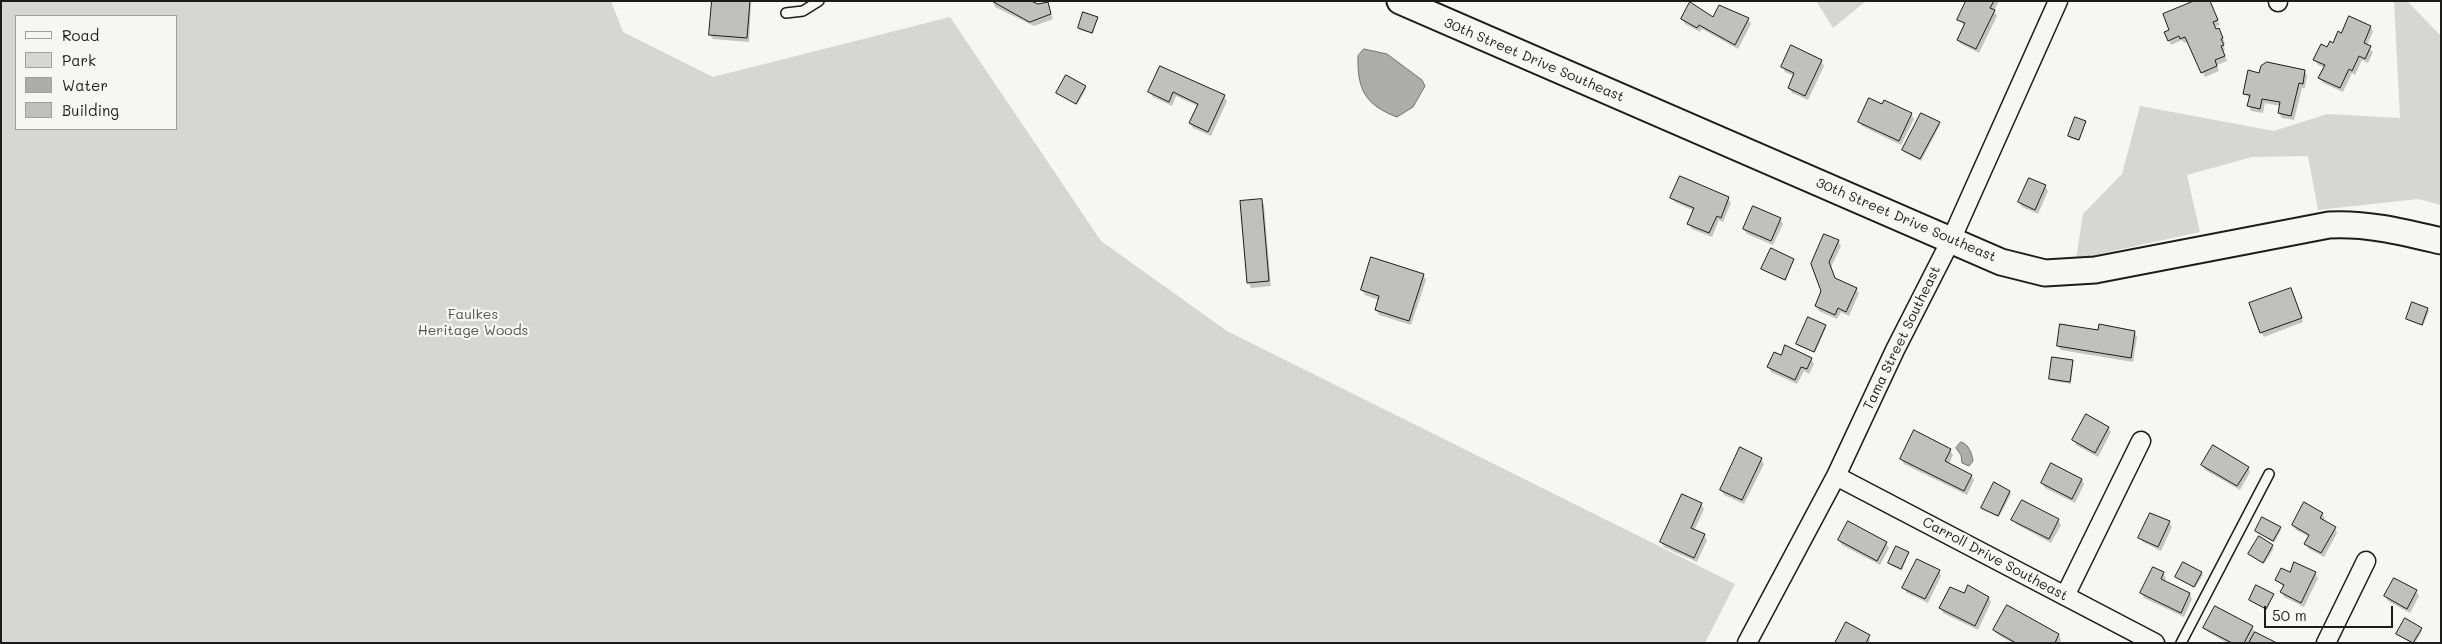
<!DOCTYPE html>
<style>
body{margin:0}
#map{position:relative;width:2442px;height:644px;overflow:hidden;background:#f6f6f2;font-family:Mali,sans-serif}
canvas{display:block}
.frame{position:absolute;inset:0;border:2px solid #1c1c1c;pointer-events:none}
.legend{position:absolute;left:15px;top:15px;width:162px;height:115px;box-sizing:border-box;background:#f6f6f2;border:1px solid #9f9f9c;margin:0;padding:6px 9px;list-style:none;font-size:15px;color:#1c1c1c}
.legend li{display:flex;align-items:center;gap:10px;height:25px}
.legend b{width:25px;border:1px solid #9f9f9c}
.scale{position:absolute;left:2264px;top:606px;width:129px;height:22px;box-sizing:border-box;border:2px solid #1c1c1c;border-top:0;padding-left:6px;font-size:15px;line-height:18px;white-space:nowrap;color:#1c1c1c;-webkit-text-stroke:4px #f6f6f2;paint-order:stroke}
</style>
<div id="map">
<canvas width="2442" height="644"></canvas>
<div class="frame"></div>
<ul class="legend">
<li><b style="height:6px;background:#f6f6f2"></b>Road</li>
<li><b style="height:14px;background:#d6d6d2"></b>Park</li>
<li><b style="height:14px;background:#acaca9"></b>Water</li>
<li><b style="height:14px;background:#c0c0bd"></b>Building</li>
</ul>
<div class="scale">50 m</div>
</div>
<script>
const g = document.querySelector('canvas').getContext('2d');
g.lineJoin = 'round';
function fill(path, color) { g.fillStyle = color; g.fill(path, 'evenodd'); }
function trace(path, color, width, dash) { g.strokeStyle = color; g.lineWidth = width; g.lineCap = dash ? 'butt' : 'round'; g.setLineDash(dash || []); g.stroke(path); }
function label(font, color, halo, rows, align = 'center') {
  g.font = font + ' Mali,sans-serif'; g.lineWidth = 4.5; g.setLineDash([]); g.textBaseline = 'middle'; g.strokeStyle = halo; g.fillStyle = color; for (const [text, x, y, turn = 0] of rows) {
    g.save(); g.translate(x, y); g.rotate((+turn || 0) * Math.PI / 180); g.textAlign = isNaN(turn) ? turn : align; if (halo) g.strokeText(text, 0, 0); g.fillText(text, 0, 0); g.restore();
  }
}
fill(new Path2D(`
 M 1,1 L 611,1 L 623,32 L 713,77 L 950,17 L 1101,241 L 1227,331 L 1735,584 L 1705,643 L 1,643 ZM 16,16 L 176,16 L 176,129 L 16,129 Z
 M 1816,1 L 1866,1 L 1833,28 Z
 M 2394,1 L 2407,1 L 2441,36 L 2441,205 L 2418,199 L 2318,210 L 2308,156 L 2252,157 L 2187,175 L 2200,232 L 2076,259 L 2083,214 L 2122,174 L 2140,106 L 2274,131 L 2327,114 L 2400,118 Z`), '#d6d6d2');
const water = new Path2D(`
 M 1364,49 L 1387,54 L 1422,80 L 1425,86 L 1413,107 L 1397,117 C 1365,105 1357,89 1358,56 Z
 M 1961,442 C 1969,444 1972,454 1973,461 L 1969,466 L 1962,463 L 1961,455 L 1956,448 Z`);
fill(water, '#acaca9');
trace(water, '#727271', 1);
fill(new Path2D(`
 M 714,1 L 751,1 L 749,42 L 713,39 L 710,34 Z
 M 993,1 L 1038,6 L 1048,4 L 1053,19 L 1034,26 L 995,7 Z
 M 1968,1 L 1999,1 L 1994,11 L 1997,16 L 1979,53 L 1961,44 L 1958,40 L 1965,26 L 1959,20 Z
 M 2209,1 L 2220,25 L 2215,27 L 2221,34 L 2225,43 L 2223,44 L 2225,50 L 2223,51 L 2227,61 L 2217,65 L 2219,71 L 2205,77 L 2188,42 L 2184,43 L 2182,40 L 2171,45 L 2169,40 Z
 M 1097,18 L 1093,34 L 1080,30 L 1079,28 Z
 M 1682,19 L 1748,19 L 1751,24 L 1738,49 L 1702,29 L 1700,32 L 1685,24 Z
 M 2370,27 L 2373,31 L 2367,46 L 2373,52 L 2368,63 L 2362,60 L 2355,75 L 2352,73 L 2343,92 L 2323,83 L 2320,78 L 2325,68 L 2318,65 L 2315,60 L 2342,34 Z
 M 1821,61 L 1824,66 L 1808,100 L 1792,93 L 1789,88 L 1795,76 L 1785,72 L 1783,67 Z
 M 1161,68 L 1224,96 L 1227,101 L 1211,136 L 1193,128 L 1190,123 L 1198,106 L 1176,96 L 1172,106 L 1153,97 L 1150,92 Z
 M 2305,72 L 2307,76 L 2305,88 L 2302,88 L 2294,120 L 2282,118 L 2279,113 L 2280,106 L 2265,103 L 2263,113 L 2251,111 L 2249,106 L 2250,99 L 2244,93 L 2260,74 Z
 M 1085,87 L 1086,89 L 1077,105 L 1058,93 Z
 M 1911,114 L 1914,119 L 1901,145 L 1862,126 L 1859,122 Z
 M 2085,122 L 2079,141 L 2070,138 L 2069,136 Z
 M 1939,123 L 1940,125 L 1921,161 L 1904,152 L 1903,150 Z
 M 2030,179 L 2045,186 L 2048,191 L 2038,214 L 2022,207 L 2019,202 Z
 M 1672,198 L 1728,198 L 1731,203 L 1723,222 L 1719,220 L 1712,237 L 1692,229 L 1689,224 L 1694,211 L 1675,202 Z
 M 1261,201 L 1264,205 L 1271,286 L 1251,288 L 1249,283 L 1241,203 Z
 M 1780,219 L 1783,224 L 1773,245 L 1747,234 L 1744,229 Z
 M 1838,241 L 1841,246 L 1831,267 L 1835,279 L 1856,289 L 1859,293 L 1849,316 L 1841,312 L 1837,319 L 1819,311 L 1816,306 L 1823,291 L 1812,264 Z
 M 1793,260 L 1786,281 L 1762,269 Z
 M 1423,275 L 1426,280 L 1411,325 L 1379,315 L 1376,310 L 1379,300 L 1365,295 L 1362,290 Z
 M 2293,294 L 2303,322 L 2264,337 L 2261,332 Z
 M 2413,304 L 2429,311 L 2423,326 L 2407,318 Z
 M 1825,326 L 1826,328 L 1815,353 L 1799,346 L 1798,344 Z
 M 2099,332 L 2134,332 L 2137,337 L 2133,362 L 2061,350 L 2058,346 Z
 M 1781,356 L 1811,359 L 1814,364 L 1809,374 L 1804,371 L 1797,384 L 1771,372 L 1769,367 Z
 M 2073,361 L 2071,384 L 2052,381 L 2051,379 Z
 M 2108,428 L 2111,432 L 2098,457 L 2076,445 L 2074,440 Z
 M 1950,450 L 1953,455 L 1949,464 L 1971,476 L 1974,480 L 1967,495 L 1904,464 L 1901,459 Z
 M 1761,459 L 1764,464 L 1744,504 L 1724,495 L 1721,490 Z
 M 2202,465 L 2248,467 L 2250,472 L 2240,490 L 2205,470 Z
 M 2082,479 L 2084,484 L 2075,503 L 2045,488 L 2042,483 Z
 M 2010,492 L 2011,494 L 1999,517 L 1983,510 L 1982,508 Z
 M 1701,504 L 1704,509 L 1694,531 L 1704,535 L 1707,540 L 1697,562 L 1664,547 L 1661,542 Z
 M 2322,514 L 2325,519 L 2323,522 L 2335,528 L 2337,533 L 2324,557 L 2309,549 L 2306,544 L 2310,537 L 2296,530 L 2293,525 Z
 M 2013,520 L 2058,520 L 2061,525 L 2051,543 L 2016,524 Z
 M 2169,522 L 2172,527 L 2161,551 L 2143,542 L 2140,537 Z
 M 2280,528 L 2281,530 L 2274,543 L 2256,531 Z
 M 2259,538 L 2274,548 L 2264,564 L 2250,554 Z
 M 1839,540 L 1886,543 L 1889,548 L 1880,565 L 1842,545 Z
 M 1908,553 L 1902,571 L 1890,565 L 1889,563 Z
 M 1939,571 L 1941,576 L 1928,603 L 1907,593 L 1904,588 Z
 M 2163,573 L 2166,578 L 2164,582 L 2190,594 L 2192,599 L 2184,617 L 2144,598 L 2142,593 Z
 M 2201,573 L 2203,575 L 2195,588 L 2177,577 Z
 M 2315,573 L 2318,578 L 2304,607 L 2284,597 L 2282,592 L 2284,587 L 2276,580 L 2290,574 Z
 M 2416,591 L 2419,596 L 2410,613 L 2388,601 L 2385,596 Z
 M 1964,595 L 1989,598 L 1991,602 L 1978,630 L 1943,613 L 1941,608 Z
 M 2273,595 L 2267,610 L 2250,600 Z
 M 2008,606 L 2059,635 L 2061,640 L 2060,643 L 2012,643 L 1997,634 L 1994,630 Z
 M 2252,627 L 2255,632 L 2274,643 L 2227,643 L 2208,632 L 2205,628 Z
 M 2421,629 L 2422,631 L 2415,643 L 2411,643 L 2398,634 Z
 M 1869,636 L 1870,643 L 1837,643 Z`), '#0003');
const building = new Path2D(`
 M 712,1 L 750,1 L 747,38 L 709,35 Z
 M 992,1 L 1031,1 L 1038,4 L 1048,2 L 1051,14 L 1030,22 Z
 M 1966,1 L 1994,1 L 1990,8 L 1995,10 L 1976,49 L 1957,40 L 1965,23 L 1957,20 Z
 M 2194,1 L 2210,1 L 2218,20 L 2213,22 L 2216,29 L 2219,28 L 2223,38 L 2221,39 L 2224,45 L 2221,46 L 2225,56 L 2215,60 L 2217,66 L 2201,73 L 2185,37 L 2180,39 L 2179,36 L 2168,41 L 2164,32 L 2169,30 L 2163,14 Z
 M 1690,2 L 1713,17 L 1719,5 L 1749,18 L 1735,45 L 1699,25 L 1697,28 L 1681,19 Z
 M 1083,12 L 1098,17 L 1092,33 L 1078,28 Z
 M 2349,16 L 2371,26 L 2364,43 L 2371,46 L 2365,59 L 2359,56 L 2352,71 L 2349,69 L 2340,88 L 2318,78 L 2325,65 L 2313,60 L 2321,44 L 2327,47 L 2330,41 L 2333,43 L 2338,31 L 2341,33 Z
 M 1791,45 L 1822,60 L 1805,96 L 1788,88 L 1794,73 L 1781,67 Z
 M 2267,62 L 2305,70 L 2303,84 L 2299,83 L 2291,116 L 2278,113 L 2280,102 L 2262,99 L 2260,109 L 2247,106 L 2250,95 L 2243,94 L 2248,70 L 2259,73 L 2261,66 Z
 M 1160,66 L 1225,95 L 1208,132 L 1189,123 L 1198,104 L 1173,92 L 1169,102 L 1148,92 Z
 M 1066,75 L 1086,86 L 1076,104 L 1056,93 Z
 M 1869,98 L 1882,104 L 1884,100 L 1912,113 L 1899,141 L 1858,122 Z
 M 1921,113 L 1940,122 L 1920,159 L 1902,150 Z
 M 2075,117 L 2086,121 L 2079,140 L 2068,136 Z
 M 1680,176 L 1729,197 L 1721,218 L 1717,216 L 1709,233 L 1687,224 L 1694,208 L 1670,198 Z
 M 2029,178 L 2046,185 L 2035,210 L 2018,202 Z
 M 1262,199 L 1269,281 L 1247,283 L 1240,201 Z
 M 1753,206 L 1781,218 L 1771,241 L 1743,229 Z
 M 1824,234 L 1839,240 L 1829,262 L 1835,278 L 1857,288 L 1846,312 L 1838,308 L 1835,315 L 1815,306 L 1821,291 L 1811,264 Z
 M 1771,248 L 1794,259 L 1785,280 L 1761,269 Z
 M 1371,257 L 1424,274 L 1409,321 L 1375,310 L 1379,296 L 1361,290 Z
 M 2291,288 L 2302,318 L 2260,333 L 2249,303 Z
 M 2412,302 L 2428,308 L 2422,325 L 2406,319 Z
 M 1808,317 L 1826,325 L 1814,352 L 1796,344 Z
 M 2060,324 L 2098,330 L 2099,324 L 2135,331 L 2131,358 L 2057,346 Z
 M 1785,345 L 1812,358 L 1807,369 L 1801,367 L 1795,380 L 1767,367 L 1774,352 L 1781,355 Z
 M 2052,357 L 2073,360 L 2070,382 L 2049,379 Z
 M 2086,414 L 2109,427 L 2095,453 L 2072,440 Z
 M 1914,430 L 1951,449 L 1945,461 L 1972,475 L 1964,491 L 1900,459 Z
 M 2213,445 L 2249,467 L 2237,486 L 2201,465 Z
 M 1740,447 L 1762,458 L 1742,500 L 1720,490 Z
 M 2051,463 L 2082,479 L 2072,499 L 2041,483 Z
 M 1994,482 L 2010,491 L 1998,516 L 1981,508 Z
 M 1682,494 L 1702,503 L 1691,528 L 1705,534 L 1694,558 L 1660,542 Z
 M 2022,500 L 2059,519 L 2049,539 L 2011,520 Z
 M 2304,502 L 2323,513 L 2320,518 L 2336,527 L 2321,553 L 2304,544 L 2309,535 L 2292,525 Z
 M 2150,513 L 2170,521 L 2158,547 L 2138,538 Z
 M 2262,517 L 2281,527 L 2273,541 L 2255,531 Z
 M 1848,521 L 1887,542 L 1877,561 L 1838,540 Z
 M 2259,536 L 2273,545 L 2263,563 L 2248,554 Z
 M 1896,546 L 1909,552 L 1901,569 L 1888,563 Z
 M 1917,559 L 1940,570 L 1925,599 L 1902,588 Z
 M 2183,562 L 2202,572 L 2194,587 L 2175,577 Z
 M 2294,562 L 2316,572 L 2301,603 L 2280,592 L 2284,585 L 2275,580 L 2281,568 L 2290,572 Z
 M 2153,567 L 2164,572 L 2161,579 L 2190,593 L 2181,613 L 2140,593 Z
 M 2394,578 L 2417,590 L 2407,609 L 2384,596 Z
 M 1968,585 L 1989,597 L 1975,626 L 1939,608 L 1950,587 L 1964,593 Z
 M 2256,585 L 2274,594 L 2266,609 L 2249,600 Z
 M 2007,605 L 2059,634 L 2055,643 L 2016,643 L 1993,630 Z
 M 2215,606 L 2253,626 L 2244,643 L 2232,643 L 2203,628 Z
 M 2405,618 L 2422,628 L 2413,643 L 2396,634 Z
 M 1846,622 L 1870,635 L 1866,643 L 1835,643 Z
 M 2255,632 L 2277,643 L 2249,643 Z`);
fill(building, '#c0c0bd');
trace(building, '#1c1c1c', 1);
const lane = new Path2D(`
 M 786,13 L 803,11 L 819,1
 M 2181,643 L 2269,474`);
const street = new Path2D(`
 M 2278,1 L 2278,2
 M 1836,476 L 2155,643
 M 2065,596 L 2141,441
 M 1747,643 L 1836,476 L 1895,350 L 1951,240 L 2058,1
 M 2326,643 L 2366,561`);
const secondary = new Path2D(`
 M 1400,1 L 2001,262 L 2045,273 L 2095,270 L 2329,225 C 2368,223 2403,232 2441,241`);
trace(lane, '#1c1c1c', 12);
trace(street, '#1c1c1c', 21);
trace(secondary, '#1c1c1c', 29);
trace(lane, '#f6f6f2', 9);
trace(street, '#f6f6f2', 18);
trace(secondary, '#f6f6f2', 25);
label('14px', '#1c1c1c', '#f6f6f2', [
 ["30th Street Drive Southeast",1534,60,23],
 ["30th Street Drive Southeast",1906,220,23],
 ["Tama Street Southeast",1902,338,-64],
 ["Carroll Drive Southeast",1995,559,28]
]);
label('14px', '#545453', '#f6f6f2', [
 ["Faulkes",473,315],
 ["Heritage Woods",473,331]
]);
</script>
